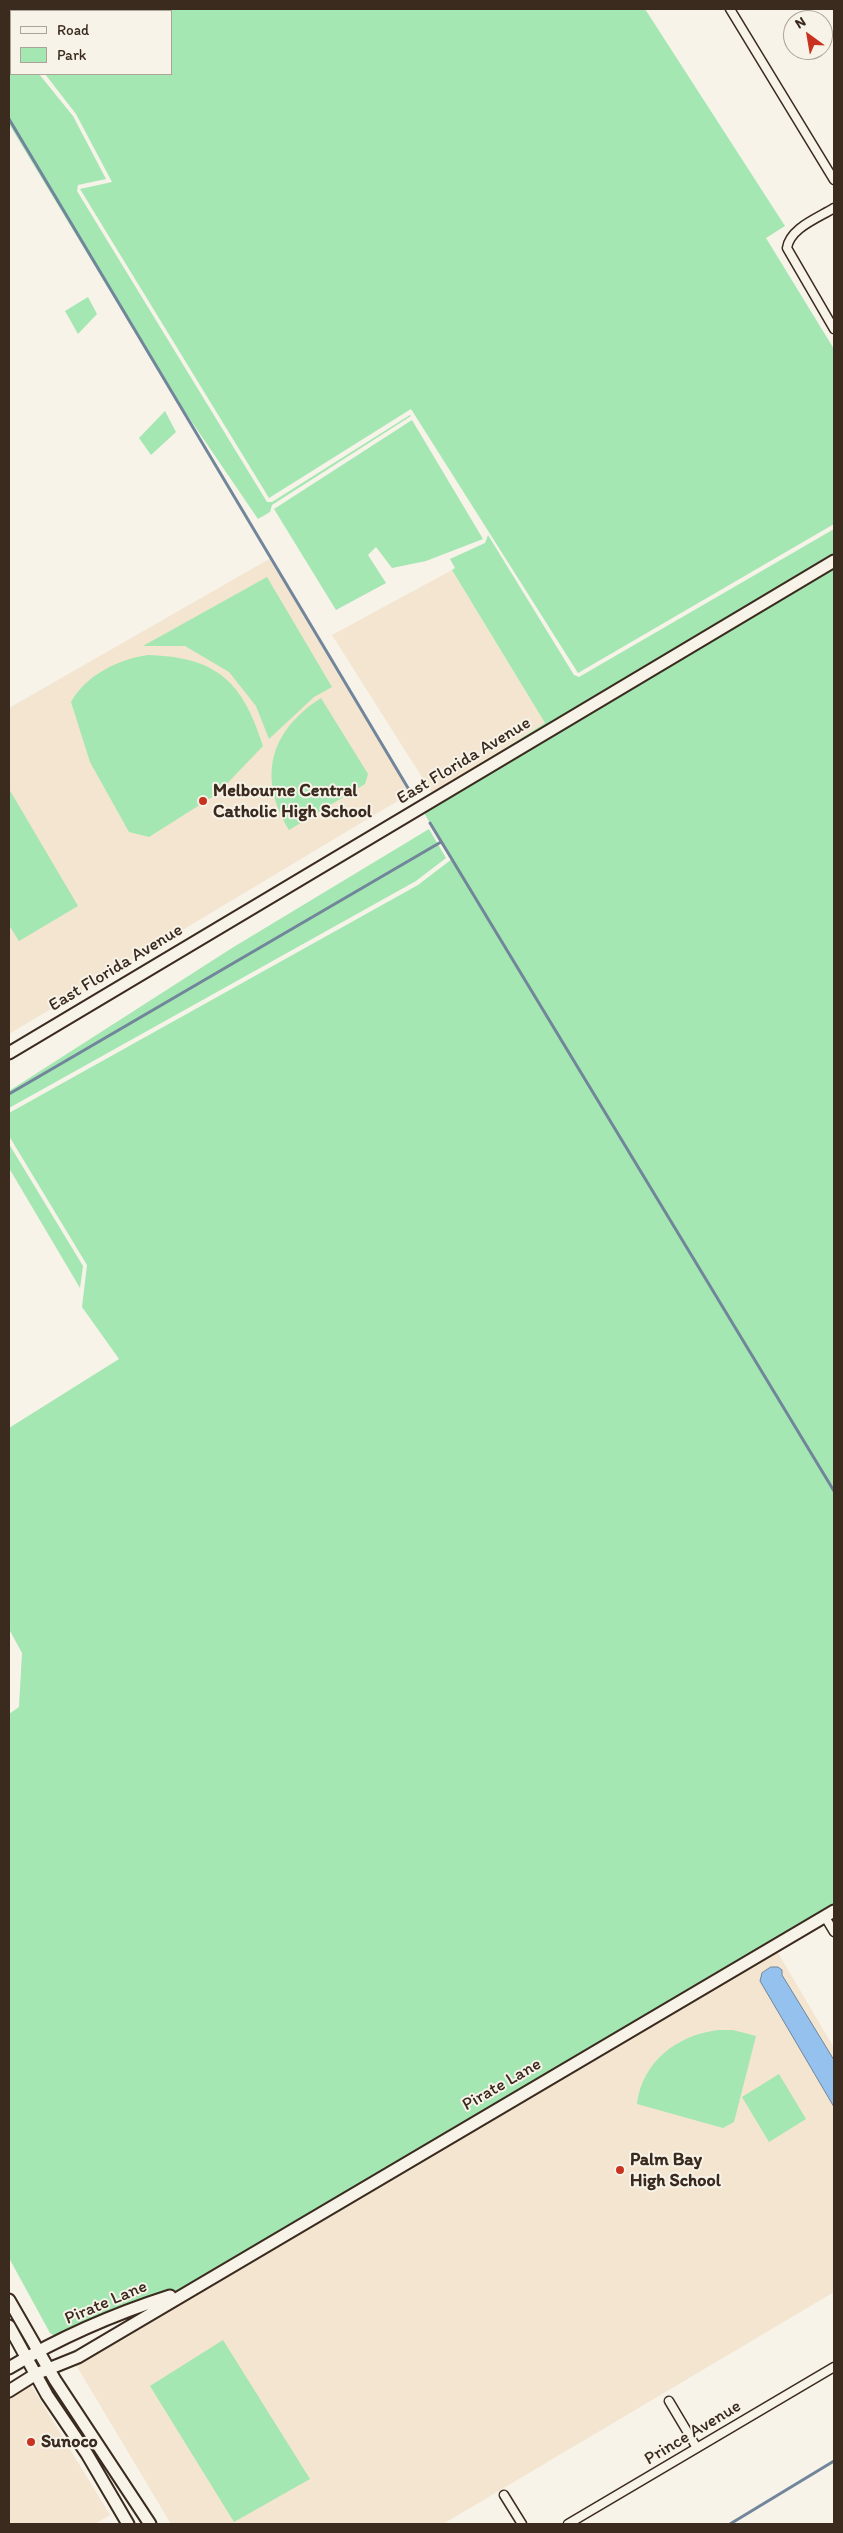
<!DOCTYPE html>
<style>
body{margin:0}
#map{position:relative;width:843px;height:2533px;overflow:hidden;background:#f7f3e8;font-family:Itim,sans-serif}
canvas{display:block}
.frame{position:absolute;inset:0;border:10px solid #3b2a1e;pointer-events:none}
.legend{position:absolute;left:10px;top:10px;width:162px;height:65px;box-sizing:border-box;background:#f7f3e8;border:1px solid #aca397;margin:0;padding:6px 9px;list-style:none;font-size:15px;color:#3b2a1e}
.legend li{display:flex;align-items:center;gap:10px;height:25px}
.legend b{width:25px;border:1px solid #aca397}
.north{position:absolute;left:783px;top:10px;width:50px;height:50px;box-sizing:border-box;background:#f7f3e8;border:1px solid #aca397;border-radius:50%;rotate:328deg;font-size:14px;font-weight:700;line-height:20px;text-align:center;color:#3b2a1e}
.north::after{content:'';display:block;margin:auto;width:18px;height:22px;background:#c8321e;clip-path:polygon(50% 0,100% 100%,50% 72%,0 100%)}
</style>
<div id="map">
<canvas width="843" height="2533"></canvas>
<div class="frame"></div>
<ul class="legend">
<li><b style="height:6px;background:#f7f3e8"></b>Road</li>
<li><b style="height:14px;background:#a4e7b2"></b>Park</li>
</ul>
<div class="north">N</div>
</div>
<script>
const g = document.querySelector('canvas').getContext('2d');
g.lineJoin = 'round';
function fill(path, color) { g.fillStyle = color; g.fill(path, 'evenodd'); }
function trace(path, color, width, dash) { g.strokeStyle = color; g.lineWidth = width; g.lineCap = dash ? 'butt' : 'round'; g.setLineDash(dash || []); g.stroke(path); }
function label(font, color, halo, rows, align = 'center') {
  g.font = font + ' Itim,sans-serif'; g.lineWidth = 4; g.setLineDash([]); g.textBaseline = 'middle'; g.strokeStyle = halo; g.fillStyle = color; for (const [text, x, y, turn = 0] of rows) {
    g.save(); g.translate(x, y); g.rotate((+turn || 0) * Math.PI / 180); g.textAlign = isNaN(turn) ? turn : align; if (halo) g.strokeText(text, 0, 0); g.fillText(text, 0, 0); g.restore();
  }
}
fill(new Path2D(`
 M 271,558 L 411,793 L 9,1034 L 9,708 Z
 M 452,570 L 545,723 L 432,793 L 332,635 Z
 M 777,1951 L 834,2048 L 834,2292 L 443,2524 L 171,2524 L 76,2365 Z
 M 31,2385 L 110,2515 L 95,2524 L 9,2524 L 9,2399 Z`), '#f3e5d0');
fill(new Path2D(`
 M 9,9 L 645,9 L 785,226 L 766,238 L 834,349 L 834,524 L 578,673 L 411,409 L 269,498 L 80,189 L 112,182 L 76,114 L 45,74 L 171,74 L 171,11 L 11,11 L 11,32 L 9,29 Z
 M 9,35 L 11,39 L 11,74 L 39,74 L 73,116 L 106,179 L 78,185 L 77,191 L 267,502 L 272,502 L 410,415 L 411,416 L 272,505 L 270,512 L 258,519 L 166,384 L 9,124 Z
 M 88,297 L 97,314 L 78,334 L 65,311 Z
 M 165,411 L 176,432 L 151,455 L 139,438 Z
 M 412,420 L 483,539 L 426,561 L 392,568 L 376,547 L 368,555 L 386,583 L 336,610 L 274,509 Z
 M 834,529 L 834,555 L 433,794 L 545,723 L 452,570 L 455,568 L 450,559 L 485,543 L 488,535 L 574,675 L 579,677 Z
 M 834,561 L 834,1910 L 188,2290 L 62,2341 L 50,2333 L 9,2258 L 9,1714 L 19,1707 L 22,1653 L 9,1629 L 9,1428 L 119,1359 L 82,1307 L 87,1265 L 9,1136 L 9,1113 L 418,885 L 452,859 L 421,808 Z
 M 267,577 L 332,687 L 314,697 L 269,739 L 256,706 L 229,672 L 185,646 L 143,646 Z
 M 148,655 C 217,657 243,682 263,746 L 217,794 L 149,837 L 129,832 L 90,762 L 71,702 C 86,675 119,659 148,655 Z
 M 321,698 L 368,774 L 365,784 L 289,830 C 257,777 270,731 321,698 Z
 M 9,789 L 78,906 L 19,941 L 9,925 Z
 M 429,829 L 446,858 L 416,881 L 9,1108 L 9,1091 L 232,948 Z
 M 9,1144 L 83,1266 L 80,1288 L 9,1168 Z
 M 718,2030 L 733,2030 L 756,2036 L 734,2122 L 723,2128 L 637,2104 C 642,2062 677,2035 718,2030 Z
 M 779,2074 L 806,2119 L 769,2142 L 742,2097 Z
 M 223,2340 L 310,2479 L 234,2522 L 150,2386 Z`), '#a4e7b2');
const water = new Path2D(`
 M 771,1967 L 778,1967 L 782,1970 L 782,1975 L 834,2060 L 834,2107 L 760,1981 L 762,1973 Z`);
fill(water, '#95c1ef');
trace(water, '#71859b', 1);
trace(new Path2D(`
 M 9,119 L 411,793
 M 430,823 L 834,1491
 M 9,1094 L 441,842
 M 730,2524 L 834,2461`), '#71859b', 3);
const street = new Path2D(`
 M 730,9 L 834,180
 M 834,208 C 818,218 790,228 787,248 L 834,329
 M 825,1917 L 834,1932
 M 669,2401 L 697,2448
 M 504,2495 L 522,2524
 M 568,2524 L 834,2367`);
const secondary = new Path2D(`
 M 9,1053 L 834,561
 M 9,2300 L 55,2380 L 150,2524
 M 9,2326 L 47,2395 L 87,2454 L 128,2524
 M 9,2368 C 59,2338 114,2314 170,2296
 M 9,2391 L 36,2374 L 78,2357 L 834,1911`);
trace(street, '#3b2a1e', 11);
trace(secondary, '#3b2a1e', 15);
trace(street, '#f7f3e8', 8);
trace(secondary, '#f7f3e8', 11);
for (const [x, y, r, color] of [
 [203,801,5,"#c8321e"],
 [620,2170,5,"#c8321e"],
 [31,2442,5,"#c8321e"]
]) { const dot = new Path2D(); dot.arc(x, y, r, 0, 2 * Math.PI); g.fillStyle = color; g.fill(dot); trace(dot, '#f7f3e8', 2); }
label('18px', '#3b2a1e', '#f7f3e8', [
 ["East Florida Avenue",464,761,-31],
 ["East Florida Avenue",116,968,-31],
 ["Pirate Lane",502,2085,-30],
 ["Pirate Lane",106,2303,-23],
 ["Prince Avenue",693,2433,-31]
]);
label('bold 18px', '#3b2a1e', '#f7f3e8', [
 ["Melbourne Central",213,791],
 ["Catholic High School",213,812],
 ["Palm Bay",630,2160],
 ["High School",630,2181],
 ["Sunoco",41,2442]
], 'left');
</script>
